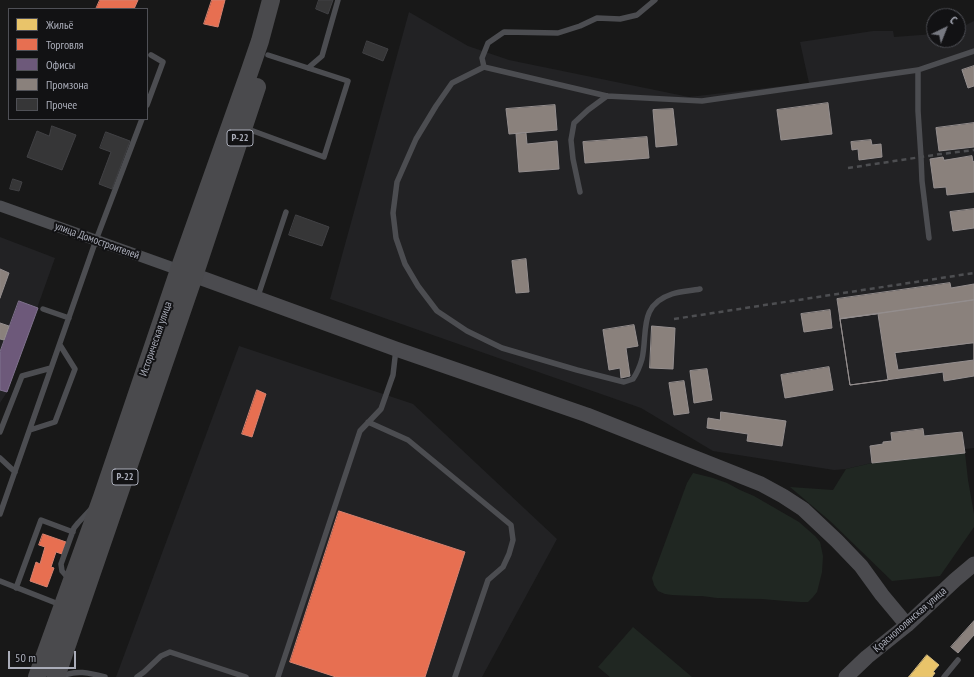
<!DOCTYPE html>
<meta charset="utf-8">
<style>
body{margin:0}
#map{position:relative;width:974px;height:677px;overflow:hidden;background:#181818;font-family:"PT Sans Narrow",sans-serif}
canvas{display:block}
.legend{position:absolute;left:8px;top:8px;width:140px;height:112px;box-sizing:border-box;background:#121214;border:1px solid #4f5056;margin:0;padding:5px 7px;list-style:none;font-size:12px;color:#aaadb9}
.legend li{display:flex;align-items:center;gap:8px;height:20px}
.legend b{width:20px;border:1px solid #4f5056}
.north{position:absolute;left:926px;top:8px;width:40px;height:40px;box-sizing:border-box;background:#121214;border:1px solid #4f5056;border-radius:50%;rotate:43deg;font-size:11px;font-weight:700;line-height:16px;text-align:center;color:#aaadb9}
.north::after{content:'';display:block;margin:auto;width:14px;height:18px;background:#777981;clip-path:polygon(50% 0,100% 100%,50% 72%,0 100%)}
.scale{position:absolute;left:8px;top:651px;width:68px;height:18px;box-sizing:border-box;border:2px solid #aaadb9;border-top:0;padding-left:5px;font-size:12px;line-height:14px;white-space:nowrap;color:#aaadb9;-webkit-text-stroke:3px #121214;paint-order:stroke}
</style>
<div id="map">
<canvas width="974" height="677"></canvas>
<ul class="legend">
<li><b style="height:11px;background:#e9c46a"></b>Жильё</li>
<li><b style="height:11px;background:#e76f51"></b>Торговля</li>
<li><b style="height:11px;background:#6d597a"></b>Офисы</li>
<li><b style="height:11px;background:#8a817c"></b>Промзона</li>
<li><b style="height:11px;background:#363637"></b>Прочее</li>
</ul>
<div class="north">С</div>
<div class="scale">50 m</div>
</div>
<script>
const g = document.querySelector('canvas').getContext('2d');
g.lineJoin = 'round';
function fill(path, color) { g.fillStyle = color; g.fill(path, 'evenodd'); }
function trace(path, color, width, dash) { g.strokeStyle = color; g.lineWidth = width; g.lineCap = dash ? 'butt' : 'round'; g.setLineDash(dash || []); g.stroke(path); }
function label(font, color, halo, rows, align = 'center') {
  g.font = font + ' "PT Sans Narrow",sans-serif'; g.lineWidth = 4; g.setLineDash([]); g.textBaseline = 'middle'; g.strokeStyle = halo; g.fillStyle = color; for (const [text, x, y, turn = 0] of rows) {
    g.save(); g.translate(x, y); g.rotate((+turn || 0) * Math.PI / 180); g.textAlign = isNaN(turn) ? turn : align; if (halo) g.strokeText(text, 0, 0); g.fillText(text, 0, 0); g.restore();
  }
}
fill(new Path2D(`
 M 409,12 L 468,46 L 509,60 L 689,97 L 809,83 L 800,42 L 873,31 L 893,31 L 894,37 L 934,34 L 934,40 L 958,40 L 958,29 L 974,21 L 974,448 L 965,449 L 965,453 L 872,463 L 846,469 L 834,470 L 713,451 L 641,408 L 330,299 Z
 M 0,237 L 55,258 L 7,392 L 0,403 Z
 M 239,346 L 413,404 L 557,539 L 482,677 L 116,677 Z`), '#222224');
fill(new Path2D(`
 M 965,453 L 968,480 L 974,514 L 974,527 L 940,576 L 892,581 L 830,521 L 790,487 L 833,490 L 846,469 L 872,463 Z
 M 693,473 L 713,478 L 727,483 L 740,490 L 754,496 L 799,522 L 815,536 L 820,542 L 823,556 L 822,572 L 817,592 L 813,597 L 808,602 L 800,602 L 785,601 L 762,599 L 717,598 L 702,596 L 695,596 L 672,595 L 665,594 L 658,591 L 654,585 L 652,578 L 687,483 Z
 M 633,627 L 692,677 L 610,677 L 598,667 Z`), '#202722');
const homes = new Path2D(`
 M 927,655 L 939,665 L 933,672 L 935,673 L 932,677 L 909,677 Z`);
fill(homes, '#e9c46a');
trace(homes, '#d6bd82', 1);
const shops = new Path2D(`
 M 100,0 L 138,0 L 134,9 L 96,9 Z
 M 212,0 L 225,0 L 218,27 L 204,24 Z
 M 257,390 L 266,394 L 252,437 L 242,434 Z
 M 339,511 L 465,552 L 425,677 L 336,677 L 290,662 Z
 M 43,534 L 66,542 L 62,554 L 56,552 L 51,567 L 54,568 L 47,587 L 30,581 L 36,562 L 40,564 L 45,547 L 39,545 Z`);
fill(shops, '#e76f51');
trace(shops, '#d58270', 1);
const offices = new Path2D(`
 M 19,301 L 38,308 L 7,392 L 0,390 L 0,352 Z`);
fill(offices, '#6d597a');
trace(offices, '#7f728d', 1);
const industry = new Path2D(`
 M 974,66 L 974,86 L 968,88 L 962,70 Z
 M 828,103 L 832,134 L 781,140 L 777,110 Z
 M 555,105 L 557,130 L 509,134 L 506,109 Z
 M 673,109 L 677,145 L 656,147 L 653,110 Z
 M 974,123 L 974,147 L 939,151 L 936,128 Z
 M 526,133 L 527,144 L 557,141 L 559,169 L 519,172 L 516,134 Z
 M 647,137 L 649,158 L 585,163 L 583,142 Z
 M 871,140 L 872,145 L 881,144 L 882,157 L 859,160 L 858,149 L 852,150 L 851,142 Z
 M 972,156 L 973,162 L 974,161 L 974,192 L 947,195 L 946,187 L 934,188 L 930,159 L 943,157 L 944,160 Z
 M 974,209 L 974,228 L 953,231 L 950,212 Z
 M 526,259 L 529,292 L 516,293 L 512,261 Z
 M 0,269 L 9,273 L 0,298 Z
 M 950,283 L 951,288 L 974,284 L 974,300 L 840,319 L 837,299 Z
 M 974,300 L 974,376 L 944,381 L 943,372 L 850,385 L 840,319 Z
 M 830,310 L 832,328 L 804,332 L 801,314 Z
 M 878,314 L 888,380 L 850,385 L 840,319 Z
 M 0,323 L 9,326 L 4,340 L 0,339 Z
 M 634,325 L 638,346 L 626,348 L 630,376 L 621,378 L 620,368 L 609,370 L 603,330 Z
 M 652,326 L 675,328 L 673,369 L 650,368 Z
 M 974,343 L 974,360 L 898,370 L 895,353 Z
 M 829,367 L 833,390 L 785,398 L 781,375 Z
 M 707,369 L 712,400 L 694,403 L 690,371 Z
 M 684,381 L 689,413 L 674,415 L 669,383 Z
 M 721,412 L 786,421 L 782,446 L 747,441 L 748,434 L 707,428 L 708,418 L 720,420 Z
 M 923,429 L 924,436 L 962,432 L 965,453 L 872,463 L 870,446 L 883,444 L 883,442 L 892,441 L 891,433 Z
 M 974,621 L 974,635 L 958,653 L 951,647 Z`);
fill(industry, '#8a817c');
trace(industry, '#948e8e', 1);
const building = new Path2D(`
 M 319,0 L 333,0 L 328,14 L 316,9 Z
 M 367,41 L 388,49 L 383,61 L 363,53 Z
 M 52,126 L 76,135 L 62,170 L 27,157 L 37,131 L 49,136 Z
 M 106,132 L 130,141 L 112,189 L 99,184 L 111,152 L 100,148 Z
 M 13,179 L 22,182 L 19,191 L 10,189 Z
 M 296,215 L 329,227 L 322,246 L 289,235 Z`);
fill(building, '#363637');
trace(building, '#414144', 1);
trace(new Path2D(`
 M 484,67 L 482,58 L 488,43 L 504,32 L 558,33 L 580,26 L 597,18 L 620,19 L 637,15 L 655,0
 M 308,68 L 322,56 L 338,0
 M 918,70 L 918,111 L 921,157 L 922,181 L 929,238
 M 147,105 L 163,62 L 151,55
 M 245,128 L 324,157 L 348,81 L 268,55
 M 580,192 L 573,159 L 571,140 L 574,123 L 588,110 L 607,96
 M 700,289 C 691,291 681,291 672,294 C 638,305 648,333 642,359 C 640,366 637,373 633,379 L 624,382 L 577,370 L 502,348 L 467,331 L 437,311 L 418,286 L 405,264 L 396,238 L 393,213 L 397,182 L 416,139 L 436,106 L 452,83 L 484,67 L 607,96 L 702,101 L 918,70 L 974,51
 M 257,299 L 286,212
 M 43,309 L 69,318
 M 368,422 L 408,440 L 511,525 L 513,540 L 509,554 L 503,567 L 488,580 L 455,677
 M 30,430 L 55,422 L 75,369 L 60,345
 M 0,432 L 22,376 L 51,368
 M 0,458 L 15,472
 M 0,514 L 96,240 L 142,119
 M 69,579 L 62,571 L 61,564 L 74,528 L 78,523 L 91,509
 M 0,581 L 61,605
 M 16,588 L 41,520 L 73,532
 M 61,677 C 75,669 90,673 105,677
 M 137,677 L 144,672 L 161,656 L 170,652 L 246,677
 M 278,677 L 360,431 L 381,409 L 393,375 L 396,349
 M 944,677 L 958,660`), '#4c4d51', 5.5);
trace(new Path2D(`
 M 0,206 L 179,270`), '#4c4d51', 11);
trace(new Path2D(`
 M 185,272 L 396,349 L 587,415 L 761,484 L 783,496 L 803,509 L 837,541 L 861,566 L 882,595 L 907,625
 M 846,677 L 867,657 L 907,625 L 955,580 L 974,564`), '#4b4b4f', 15);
trace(new Path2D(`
 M 37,677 L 102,497 L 179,270 L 249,73 L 260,41 L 271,0
 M 56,677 L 194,276 L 257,87`), '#4a4a4d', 18);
trace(new Path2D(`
 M 848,168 L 941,154 L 974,150
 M 674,319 L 974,273`), '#4d4e51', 2.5, [5, 4]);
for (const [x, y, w] of [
 [240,138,26],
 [125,477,26]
]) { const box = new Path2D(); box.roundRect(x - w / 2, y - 8, w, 16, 3); g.fillStyle = '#121214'; g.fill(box); trace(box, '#aaadb9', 1); }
label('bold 10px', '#aaadb9', null, [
 ["Р-22",240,138],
 ["Р-22",125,477]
]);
label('11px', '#aaadb9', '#121214', [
 ["улица Домостроителей",97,241,20],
 ["Историческая улица",156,339,-71],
 ["Краснополянская улица",910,620,-41]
]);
</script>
